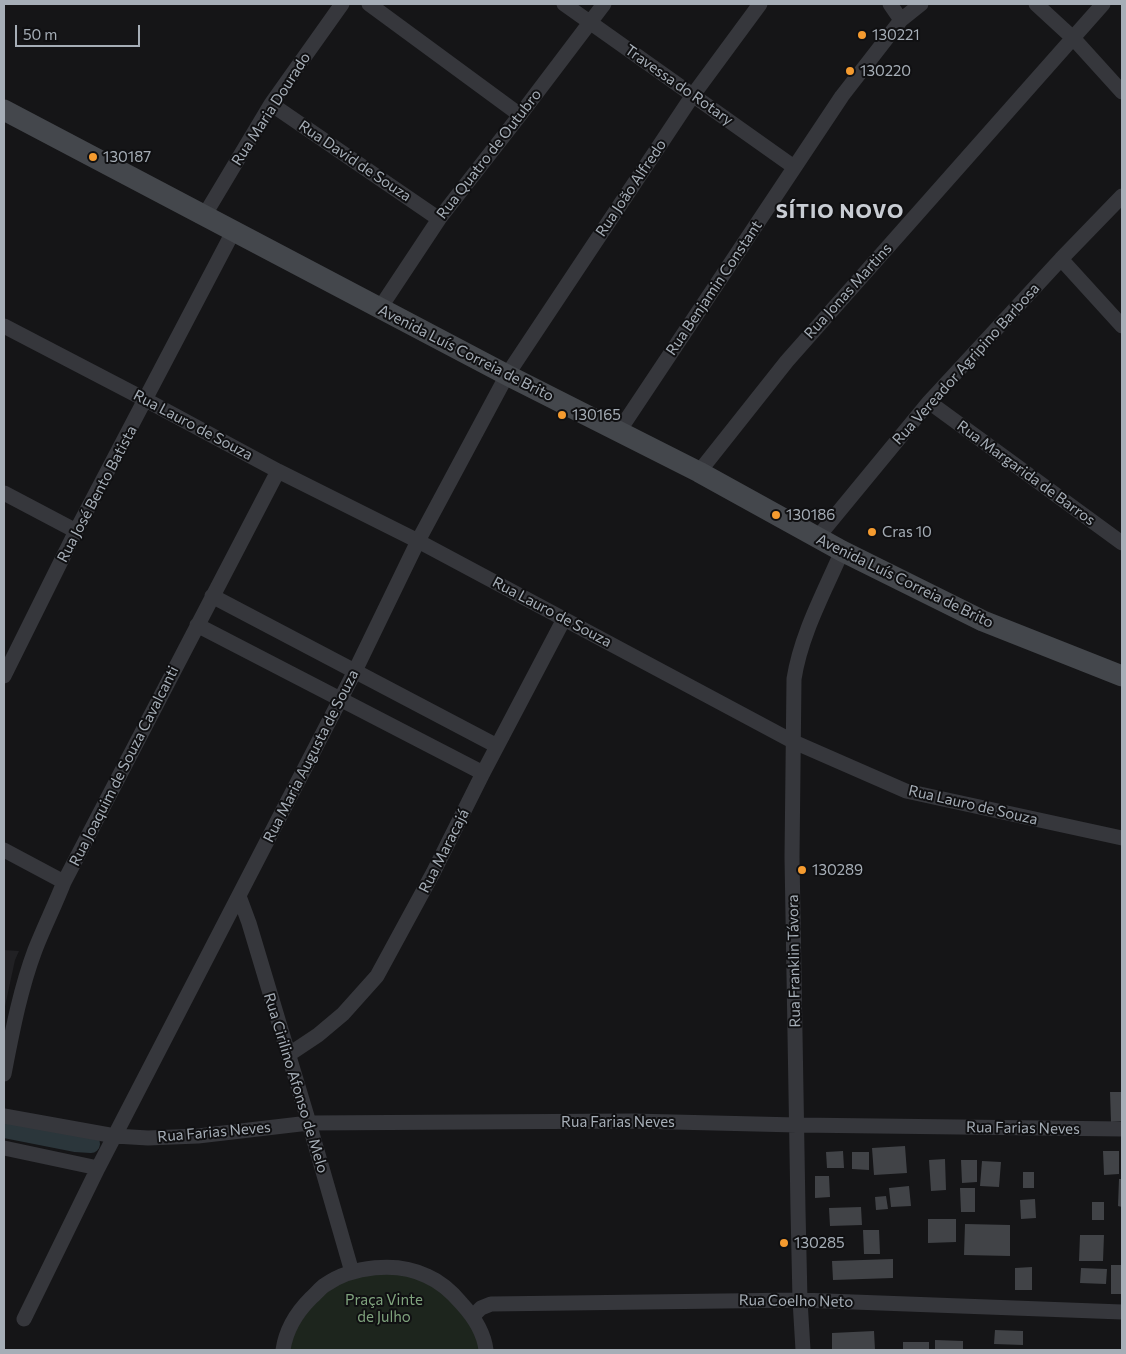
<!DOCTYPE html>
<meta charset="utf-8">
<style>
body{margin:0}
#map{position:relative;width:1126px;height:1354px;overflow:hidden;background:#151517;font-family:Commissioner,sans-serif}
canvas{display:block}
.frame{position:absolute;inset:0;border:5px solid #a6aeb7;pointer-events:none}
.scale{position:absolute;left:15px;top:25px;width:125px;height:22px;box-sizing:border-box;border:2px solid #a6aeb7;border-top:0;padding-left:6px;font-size:15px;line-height:18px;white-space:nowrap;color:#a6aeb7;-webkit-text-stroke:4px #101012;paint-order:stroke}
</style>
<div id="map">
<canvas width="1126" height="1354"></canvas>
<div class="frame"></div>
<div class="scale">50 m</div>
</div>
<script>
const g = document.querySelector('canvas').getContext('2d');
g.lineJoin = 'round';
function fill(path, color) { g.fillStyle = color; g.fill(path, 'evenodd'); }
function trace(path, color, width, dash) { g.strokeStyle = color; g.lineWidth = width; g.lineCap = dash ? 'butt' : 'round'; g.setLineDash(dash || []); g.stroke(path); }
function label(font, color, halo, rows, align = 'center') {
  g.font = font + ' Commissioner,sans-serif'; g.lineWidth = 4; g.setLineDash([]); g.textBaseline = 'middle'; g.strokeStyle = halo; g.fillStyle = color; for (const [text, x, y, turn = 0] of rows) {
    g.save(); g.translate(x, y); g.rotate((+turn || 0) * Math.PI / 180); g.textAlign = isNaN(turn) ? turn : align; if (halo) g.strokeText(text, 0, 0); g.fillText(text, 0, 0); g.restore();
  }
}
fill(new Path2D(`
 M 4,950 L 19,951 L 15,960 L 4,1011 Z`), '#212124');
fill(new Path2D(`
 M 384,1267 L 451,1290 L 486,1350 L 282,1350 L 325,1285 Z`), '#1d251d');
trace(new Path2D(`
 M 4,1129 L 75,1143 L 91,1144`), '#2b363b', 18);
fill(new Path2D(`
 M 1110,1092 L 1122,1092 L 1122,1121 L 1111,1122 Z
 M 905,1146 L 907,1173 L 874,1175 L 872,1148 Z
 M 843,1151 L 844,1168 L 827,1168 L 826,1152 Z
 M 1103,1151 L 1119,1151 L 1119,1174 L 1104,1175 Z
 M 852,1152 L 869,1152 L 869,1170 L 852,1169 Z
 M 945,1159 L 946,1190 L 931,1191 L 929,1160 Z
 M 961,1160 L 977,1160 L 977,1182 L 962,1183 Z
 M 982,1161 L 1001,1162 L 999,1187 L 980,1186 Z
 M 1023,1172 L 1034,1172 L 1034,1188 L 1023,1188 Z
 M 815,1176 L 829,1176 L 830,1197 L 815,1198 Z
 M 1119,1179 L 1122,1179 L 1122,1207 L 1118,1206 Z
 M 909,1186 L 911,1206 L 891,1207 L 889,1188 Z
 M 960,1188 L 975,1188 L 975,1212 L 961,1212 Z
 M 886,1196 L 888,1209 L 876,1210 L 875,1197 Z
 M 1035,1199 L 1036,1218 L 1021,1219 L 1020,1200 Z
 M 1092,1202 L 1104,1202 L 1104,1220 L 1092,1220 Z
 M 861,1207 L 862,1225 L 830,1226 L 829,1208 Z
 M 928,1219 L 956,1219 L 956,1242 L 928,1243 Z
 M 965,1224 L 1010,1225 L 1010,1256 L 964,1255 Z
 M 863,1230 L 879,1230 L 880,1254 L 864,1254 Z
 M 1080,1235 L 1104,1235 L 1103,1261 L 1079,1261 Z
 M 893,1259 L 893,1278 L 833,1280 L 832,1261 Z
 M 1111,1265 L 1122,1265 L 1122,1294 L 1111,1294 Z
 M 1032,1267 L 1032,1290 L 1015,1290 L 1015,1268 Z
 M 1081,1268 L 1107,1269 L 1106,1284 L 1080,1283 Z
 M 995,1330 L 1023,1331 L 1023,1345 L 994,1344 Z
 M 874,1331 L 875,1350 L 832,1350 L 832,1333 Z
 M 935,1340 L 963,1341 L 963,1350 L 935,1350 Z
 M 903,1342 L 929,1342 L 929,1350 L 903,1350 Z`), '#414347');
trace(new Path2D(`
 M 369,4 L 520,115
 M 564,4 L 794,167
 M 890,4 L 901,20
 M 1036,4 L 1074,39 L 1122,92
 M 271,104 L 439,219
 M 204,216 L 271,104 L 342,4
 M 1061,259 L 1122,326
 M 380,308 L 439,219 L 520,115 L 604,4
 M 4,326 L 146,400 L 278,471 L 418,541 L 794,742 L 906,791 L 1122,838
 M 929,402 L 1122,543
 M 619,431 L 842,96 L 901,20 L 921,4
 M 699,472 L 787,361 L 1103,4
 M 4,493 L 76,531
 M 817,538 L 929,402 L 1061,259 L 1122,196
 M 212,596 L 497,746
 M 197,625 L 483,773
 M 4,676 L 76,531 L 233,232
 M 4,850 L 64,882
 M 239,896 L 249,923 L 309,1123 L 352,1272
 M 288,1055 L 318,1035 L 343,1014 L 377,976 L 433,873 L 483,773 L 564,619
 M 4,1074 C 12,1033 20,990 35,950 C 44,927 55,905 64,882 L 278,471
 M 4,1116 L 115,1136 L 148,1138 L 198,1136 L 309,1123 L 632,1121 L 797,1125 L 1122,1129
 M 4,1148 L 98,1168 L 355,671 L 418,541 L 507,375 L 693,95 L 760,4
 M 473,1316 L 481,1308 L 491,1304 L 800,1300 L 1122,1312
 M 24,1319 L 98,1168
 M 283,1350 C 286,1329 296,1313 311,1298 C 316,1294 320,1288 325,1285 C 352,1266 397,1261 427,1276 C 441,1282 452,1292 462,1304 C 473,1316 484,1333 486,1350
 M 803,1350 L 800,1300 L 798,1210 L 792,857 L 794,679 C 801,634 824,593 842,551`), '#36373c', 15);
trace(new Path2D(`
 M 4,110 L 507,375 L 699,472 L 842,551 L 983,621 L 1122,676`), '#44474c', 21);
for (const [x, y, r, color] of [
 [862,35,5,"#f59b2f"],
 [850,71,5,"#f59b2f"],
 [93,157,5,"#f59b2f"],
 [562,415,5,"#f59b2f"],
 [776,515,5,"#f59b2f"],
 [872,532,5,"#f59b2f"],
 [802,870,5,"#f59b2f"],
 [784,1243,5,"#f59b2f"]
]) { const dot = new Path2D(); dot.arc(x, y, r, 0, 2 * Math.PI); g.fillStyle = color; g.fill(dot); trace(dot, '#101012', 2); }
label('15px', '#a6aeb7', '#101012', [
 ["130221",872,35],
 ["130220",860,71],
 ["130187",103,157],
 ["130165",572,415],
 ["130186",786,515],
 ["Cras 10",882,532],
 ["130289",812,870],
 ["130285",794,1243]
], 'left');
label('15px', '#a6aeb7', '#101012', [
 ["Travessa do Rotary",679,85,35],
 ["Rua Maria Dourado",271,109,-57],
 ["Rua Quatro de Outubro",489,154,-52],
 ["Rua David de Souza",355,161,34],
 ["Rua João Alfredo",631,188,-56],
 ["Rua Benjamin Constant",714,288,-56],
 ["Rua Jonas Martins",848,291,-48],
 ["Avenida Luís Correia de Brito",466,353,27],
 ["Rua Vereador Agripino Barbosa",966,364,-48],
 ["Rua Lauro de Souza",193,425,28],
 ["Rua Margarida de Barros",1026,473,36],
 ["Rua José Bento Batista",97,494,-62],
 ["Avenida Luís Correia de Brito",905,581,26],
 ["Rua Lauro de Souza",552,612,28],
 ["Rua Maria Augusta de Souza",311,756,-63],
 ["Rua Joaquim de Souza Cavalcanti",124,766,-63],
 ["Rua Lauro de Souza",973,805,13],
 ["Rua Maracajá",444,851,-63],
 ["Rua Franklin Távora",794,961,-91],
 ["Rua Cirilino Afonso de Melo",296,1083,73],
 ["Rua Farias Neves",618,1122],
 ["Rua Farias Neves",1023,1128,1],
 ["Rua Farias Neves",214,1132,-5],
 ["Rua Coelho Neto",796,1301,1]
]);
label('15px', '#7fa37d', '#101012', [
 ["Praça Vinte",384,1300],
 ["de Julho",384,1317]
]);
g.letterSpacing = '1px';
label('bold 20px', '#c8ccd3', '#101012', [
 ["SÍTIO NOVO",840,211]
]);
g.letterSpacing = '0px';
</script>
